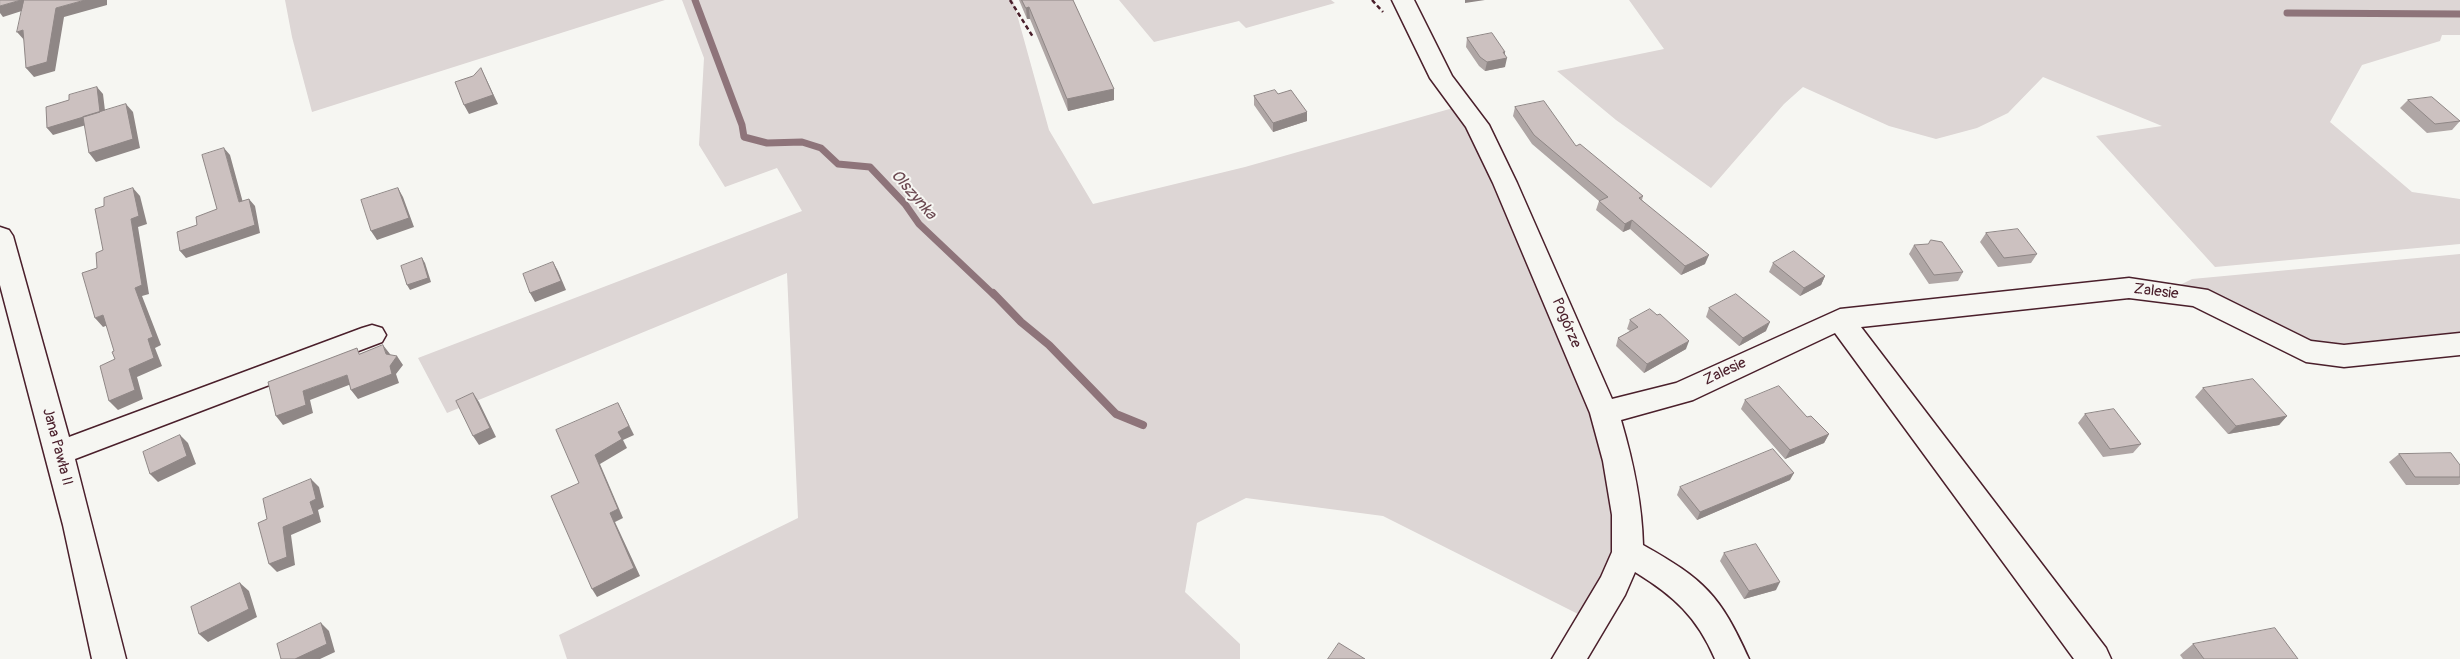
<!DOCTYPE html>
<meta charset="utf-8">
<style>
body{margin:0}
canvas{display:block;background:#f6f6f2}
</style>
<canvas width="2460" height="659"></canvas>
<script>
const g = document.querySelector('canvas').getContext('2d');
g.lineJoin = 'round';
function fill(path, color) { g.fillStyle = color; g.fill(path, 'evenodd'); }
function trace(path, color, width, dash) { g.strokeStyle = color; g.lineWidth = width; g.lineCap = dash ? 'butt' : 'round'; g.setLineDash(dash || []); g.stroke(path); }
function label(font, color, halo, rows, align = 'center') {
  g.font = font + ' Pangolin,sans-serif'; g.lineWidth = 4; g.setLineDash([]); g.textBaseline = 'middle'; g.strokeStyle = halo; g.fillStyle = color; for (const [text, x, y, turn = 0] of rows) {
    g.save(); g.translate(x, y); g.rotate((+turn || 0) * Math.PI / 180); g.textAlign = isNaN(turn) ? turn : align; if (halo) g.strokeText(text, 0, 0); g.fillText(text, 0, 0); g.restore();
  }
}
fill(new Path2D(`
 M 285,0 L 665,0 L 312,112 L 292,37 Z
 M 682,0 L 1013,0 L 1049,130 L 1093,204 L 1245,167 L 1453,108 L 1470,126 L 1589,394 L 1612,478 L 1616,539 L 1610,569 L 1586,618 L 1383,516 L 1246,498 L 1197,523 L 1185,592 L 1240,644 L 1240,659 L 567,659 L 559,635 L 798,518 L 787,273 L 447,413 L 418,358 L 802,211 L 777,168 L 725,187 L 699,145 L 704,58 Z
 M 1119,0 L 1331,0 L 1335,3 L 1246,28 L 1239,21 L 1154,42 Z
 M 1629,0 L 2460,0 L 2460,35 L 2442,35 L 2440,41 L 2362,65 L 2330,122 L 2412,192 L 2460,199 L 2460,244 L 2215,267 L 2096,136 L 2162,126 L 2043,77 L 2008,113 L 1977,128 L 1936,139 L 1889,126 L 1803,87 L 1784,104 L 1711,188 L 1616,120 L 1557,71 L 1664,49 Z
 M 2460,254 L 2460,340 L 2340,353 L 2176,287 L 2192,279 Z`), '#ddd6d5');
trace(new Path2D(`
 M 695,0 L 742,125 L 744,137 L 767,143 L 802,142 L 821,148 L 838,164 L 870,167 L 905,204 L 919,224 L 994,295
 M 2287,13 L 2460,14`), '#8e747a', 7);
trace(new Path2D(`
 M 993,293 L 1021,322 L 1049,345 L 1116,414 L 1143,425`), '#8e747a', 8);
const minor = new Path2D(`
 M 1392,0 L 1414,0 L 1452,76 L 1489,125 L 1517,183 L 1612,399 L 1676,383 L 1840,309 L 2129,278 L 2208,290 L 2311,341 L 2344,345 L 2460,333 L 2460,355 L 2344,367 L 2306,362 L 2193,306 L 2129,298 L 1861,327 L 2106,648 L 2111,659 L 2074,659 L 1835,333 L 1693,400 L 1621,420 C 1633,461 1642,502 1643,545 C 1705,580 1720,595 1749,659 L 1715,659 C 1697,617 1674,596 1635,572 L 1625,595 L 1587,659 L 1552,659 L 1601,577 L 1612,552 L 1612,515 L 1603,461 L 1590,413 L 1493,183 L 1466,127 L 1430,78 Z
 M 0,227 L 9,230 L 13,236 L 69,437 L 362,328 L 372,325 L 382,328 L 386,335 L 382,342 L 75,459 L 126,659 L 92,659 L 63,525 L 0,285 Z`);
trace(minor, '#4a1f2b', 3);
trace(new Path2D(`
 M 1010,0 L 1033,37
 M 1372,0 L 1383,12`), '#4a1f2b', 2.5, [4.5, 3]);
fill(minor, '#f6f6f2');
fill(new Path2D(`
 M 1019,0 L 1073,0 L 1114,89 L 1114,100 L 1068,111 L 1030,19 L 1027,19 Z
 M 1467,38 L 1505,52 L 1505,67 L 1485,71 L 1479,66 L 1466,47 Z
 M 1278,94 L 1307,112 L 1307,121 L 1273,132 L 1254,105 L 1254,96 Z
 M 2408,100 L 2460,121 L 2452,130 L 2427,133 L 2400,108 Z
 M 1515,107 L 1576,146 L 1643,196 L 1642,200 L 1705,264 L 1681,275 L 1630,229 L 1623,232 L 1596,210 L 1599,201 L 1532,144 L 1513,116 Z
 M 1986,233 L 2037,254 L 2031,263 L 1998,267 L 1980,242 Z
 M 1914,245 L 1963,272 L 1958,281 L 1929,284 L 1909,254 Z
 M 1773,263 L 1825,276 L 1821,285 L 1800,296 L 1769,272 Z
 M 1709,308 L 1766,331 L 1739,346 L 1706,317 Z
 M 1630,320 L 1686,349 L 1644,373 L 1616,346 L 1618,338 L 1630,331 L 1627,329 Z
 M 2203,388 L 2287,416 L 2279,425 L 2228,434 L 2195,397 Z
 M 1745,400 L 1807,417 L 1829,434 L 1824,443 L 1785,459 L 1741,409 Z
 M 2085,414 L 2141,444 L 2133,453 L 2103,457 L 2078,423 Z
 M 2399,454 L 2460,465 L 2460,484 L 2458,485 L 2406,485 L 2389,462 Z
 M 1790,480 L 1697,520 L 1677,495 L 1680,487 Z
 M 1724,553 L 1776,590 L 1744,599 L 1720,561 Z
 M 2193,644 L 2298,659 L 2183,659 L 2180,655 Z`), '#afa6a5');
fill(new Path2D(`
 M 21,0 L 25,0 L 31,8 L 3,17 L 0,13 L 0,6 Z
 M 85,0 L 107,0 L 107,5 L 64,17 L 55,71 L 34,77 L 26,68 L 56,8 Z
 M 1465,0 L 1485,0 L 1465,3 Z
 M 1029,7 L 1030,19 L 1027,19 L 1026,8 Z
 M 23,30 L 25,41 L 17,32 Z
 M 1503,52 L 1505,52 L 1504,58 L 1507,58 L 1505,67 L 1485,71 L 1487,62 Z
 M 481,68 L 498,104 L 469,114 L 464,105 Z
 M 97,87 L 103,94 L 106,119 L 53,135 L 47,128 Z
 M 1114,89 L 1114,100 L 1068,111 L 1067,99 Z
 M 126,104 L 133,112 L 140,148 L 96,162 L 89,153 Z
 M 1307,112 L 1307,121 L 1273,132 L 1273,123 Z
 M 224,148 L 230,155 L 245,210 L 239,202 Z
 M 133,188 L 140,196 L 147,224 L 138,227 L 149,294 L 142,296 L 161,345 L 155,348 L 162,366 L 137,377 L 143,399 L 118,410 L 109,401 L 148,339 L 135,288 L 131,219 Z
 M 398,188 L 403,197 L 414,227 L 377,240 L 371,231 Z
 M 249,199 L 255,206 L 260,233 L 186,258 L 180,251 Z
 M 1632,220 L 1630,229 L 1623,232 L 1625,224 Z
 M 1709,255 L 1705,264 L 1681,275 L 1685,266 Z
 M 422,258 L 425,263 L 431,282 L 410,290 L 407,285 Z
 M 553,262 L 558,271 L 566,290 L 535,302 L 530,293 Z
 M 1825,276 L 1821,285 L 1800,296 L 1804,288 Z
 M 103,315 L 111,324 L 103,327 L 95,318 Z
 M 1770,322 L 1766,331 L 1739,346 L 1743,338 Z
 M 1689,341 L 1686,349 L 1644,373 L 1647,364 Z
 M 383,345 L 390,354 L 392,362 L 397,356 L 403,365 L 396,374 L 399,383 L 358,399 L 351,390 L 386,354 Z
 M 347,375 L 354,383 L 310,400 L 313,413 L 283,425 L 276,416 L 303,391 Z
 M 473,393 L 479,402 L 496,437 L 479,445 L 473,436 Z
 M 618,403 L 634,435 L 623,440 L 627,448 L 600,464 L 623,518 L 615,522 L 640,576 L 597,597 L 592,589 L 610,513 L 595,455 L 618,432 Z
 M 2287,416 L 2279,425 L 2228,434 L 2236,426 Z
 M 1829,434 L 1824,443 L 1785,459 L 1790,450 Z
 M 180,435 L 188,443 L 196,464 L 158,482 L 150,474 Z
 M 1794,473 L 1790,480 L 1697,520 L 1700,512 Z
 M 311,479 L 319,487 L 324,507 L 318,510 L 321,522 L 291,535 L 295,565 L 277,572 L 269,564 L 283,527 Z
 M 1780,582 L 1776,590 L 1744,599 L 1749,591 Z
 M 240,583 L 249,591 L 257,617 L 208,642 L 199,634 Z
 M 321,623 L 329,631 L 335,652 L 320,659 L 295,659 Z`), '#8f8786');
const building = new Path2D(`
 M 0,0 L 21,0 L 0,6 Z
 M 24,0 L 85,0 L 56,8 L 47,62 L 26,68 L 23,30 L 17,32 Z
 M 1022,0 L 1073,0 L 1114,89 L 1067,99 L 1029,7 L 1026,8 Z
 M 1492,33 L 1505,52 L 1503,52 L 1507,58 L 1487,62 L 1480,57 L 1467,38 Z
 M 481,68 L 493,95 L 464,105 L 455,82 L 473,76 Z
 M 97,87 L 100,112 L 47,128 L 46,107 L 69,100 L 69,95 Z
 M 1275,90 L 1278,94 L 1291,90 L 1307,112 L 1273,123 L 1254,96 Z
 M 2432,97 L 2460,121 L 2435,124 L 2408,100 Z
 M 1544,101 L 1576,146 L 1580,144 L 1643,196 L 1639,198 L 1709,255 L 1685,266 L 1632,220 L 1625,224 L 1599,201 L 1608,197 L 1534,135 L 1515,107 Z
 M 126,104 L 133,139 L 89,153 L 83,117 Z
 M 224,148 L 239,202 L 249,199 L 255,225 L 180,251 L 177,232 L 197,225 L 196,217 L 217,209 L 202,155 Z
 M 133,188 L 139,216 L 131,219 L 142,285 L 135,288 L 153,337 L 148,339 L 154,358 L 129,369 L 135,390 L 109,401 L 100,366 L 115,359 L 112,352 L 114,351 L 103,315 L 95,318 L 82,273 L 97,268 L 96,253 L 103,250 L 95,209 L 104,206 L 104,198 Z
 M 398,188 L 409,218 L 371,231 L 361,200 Z
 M 2018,229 L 2037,254 L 2004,258 L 1986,233 Z
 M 1931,240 L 1942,242 L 1963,272 L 1934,275 L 1914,245 L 1928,244 Z
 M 1794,251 L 1825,276 L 1804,288 L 1773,263 Z
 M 422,258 L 428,278 L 407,285 L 401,266 Z
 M 553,262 L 561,281 L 530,293 L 523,274 Z
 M 1736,294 L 1770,322 L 1743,338 L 1709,308 Z
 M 1650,309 L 1657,315 L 1660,314 L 1689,341 L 1647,364 L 1618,338 L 1638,327 L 1630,320 Z
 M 383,345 L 386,354 L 397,356 L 390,366 L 392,374 L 351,390 L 347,375 L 303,391 L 306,405 L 276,416 L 268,382 L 357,348 L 359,354 Z
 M 2253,379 L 2287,416 L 2236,426 L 2203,388 Z
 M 1779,386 L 1807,417 L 1811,416 L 1829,434 L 1790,450 L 1745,400 Z
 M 473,393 L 490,428 L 473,436 L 456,401 Z
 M 618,403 L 629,426 L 618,432 L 622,439 L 595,455 L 618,509 L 610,513 L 634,568 L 592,589 L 551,496 L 579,483 L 556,430 Z
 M 2114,409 L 2141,444 L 2110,449 L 2085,414 Z
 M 180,435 L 187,456 L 150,474 L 143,452 Z
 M 1773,449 L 1794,473 L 1700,512 L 1680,487 Z
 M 2451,453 L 2460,465 L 2460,477 L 2415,477 L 2399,454 Z
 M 311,479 L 316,499 L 310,502 L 314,514 L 283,527 L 287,557 L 269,564 L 258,523 L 267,519 L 263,499 Z
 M 1756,544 L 1780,582 L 1749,591 L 1724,553 Z
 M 240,583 L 249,609 L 199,634 L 191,607 Z
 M 321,623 L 327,644 L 295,659 L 281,659 L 277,644 Z
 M 2275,628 L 2298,659 L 2204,659 L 2193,644 Z
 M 1339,643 L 1365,659 L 1328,659 Z`);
fill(building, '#ccc1c0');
trace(building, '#8f8786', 1);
label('15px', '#4a1f2b', '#f6f6f2', [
 ["Zalesie",2156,292,7],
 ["Pogórze",1566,323,67],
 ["Zalesie",1725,372,-25],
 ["Jana Pawła II",57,447,75]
]);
label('italic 16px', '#6c4a52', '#f6f6f2', [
 ["Olszynka",913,195,49]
]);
</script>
